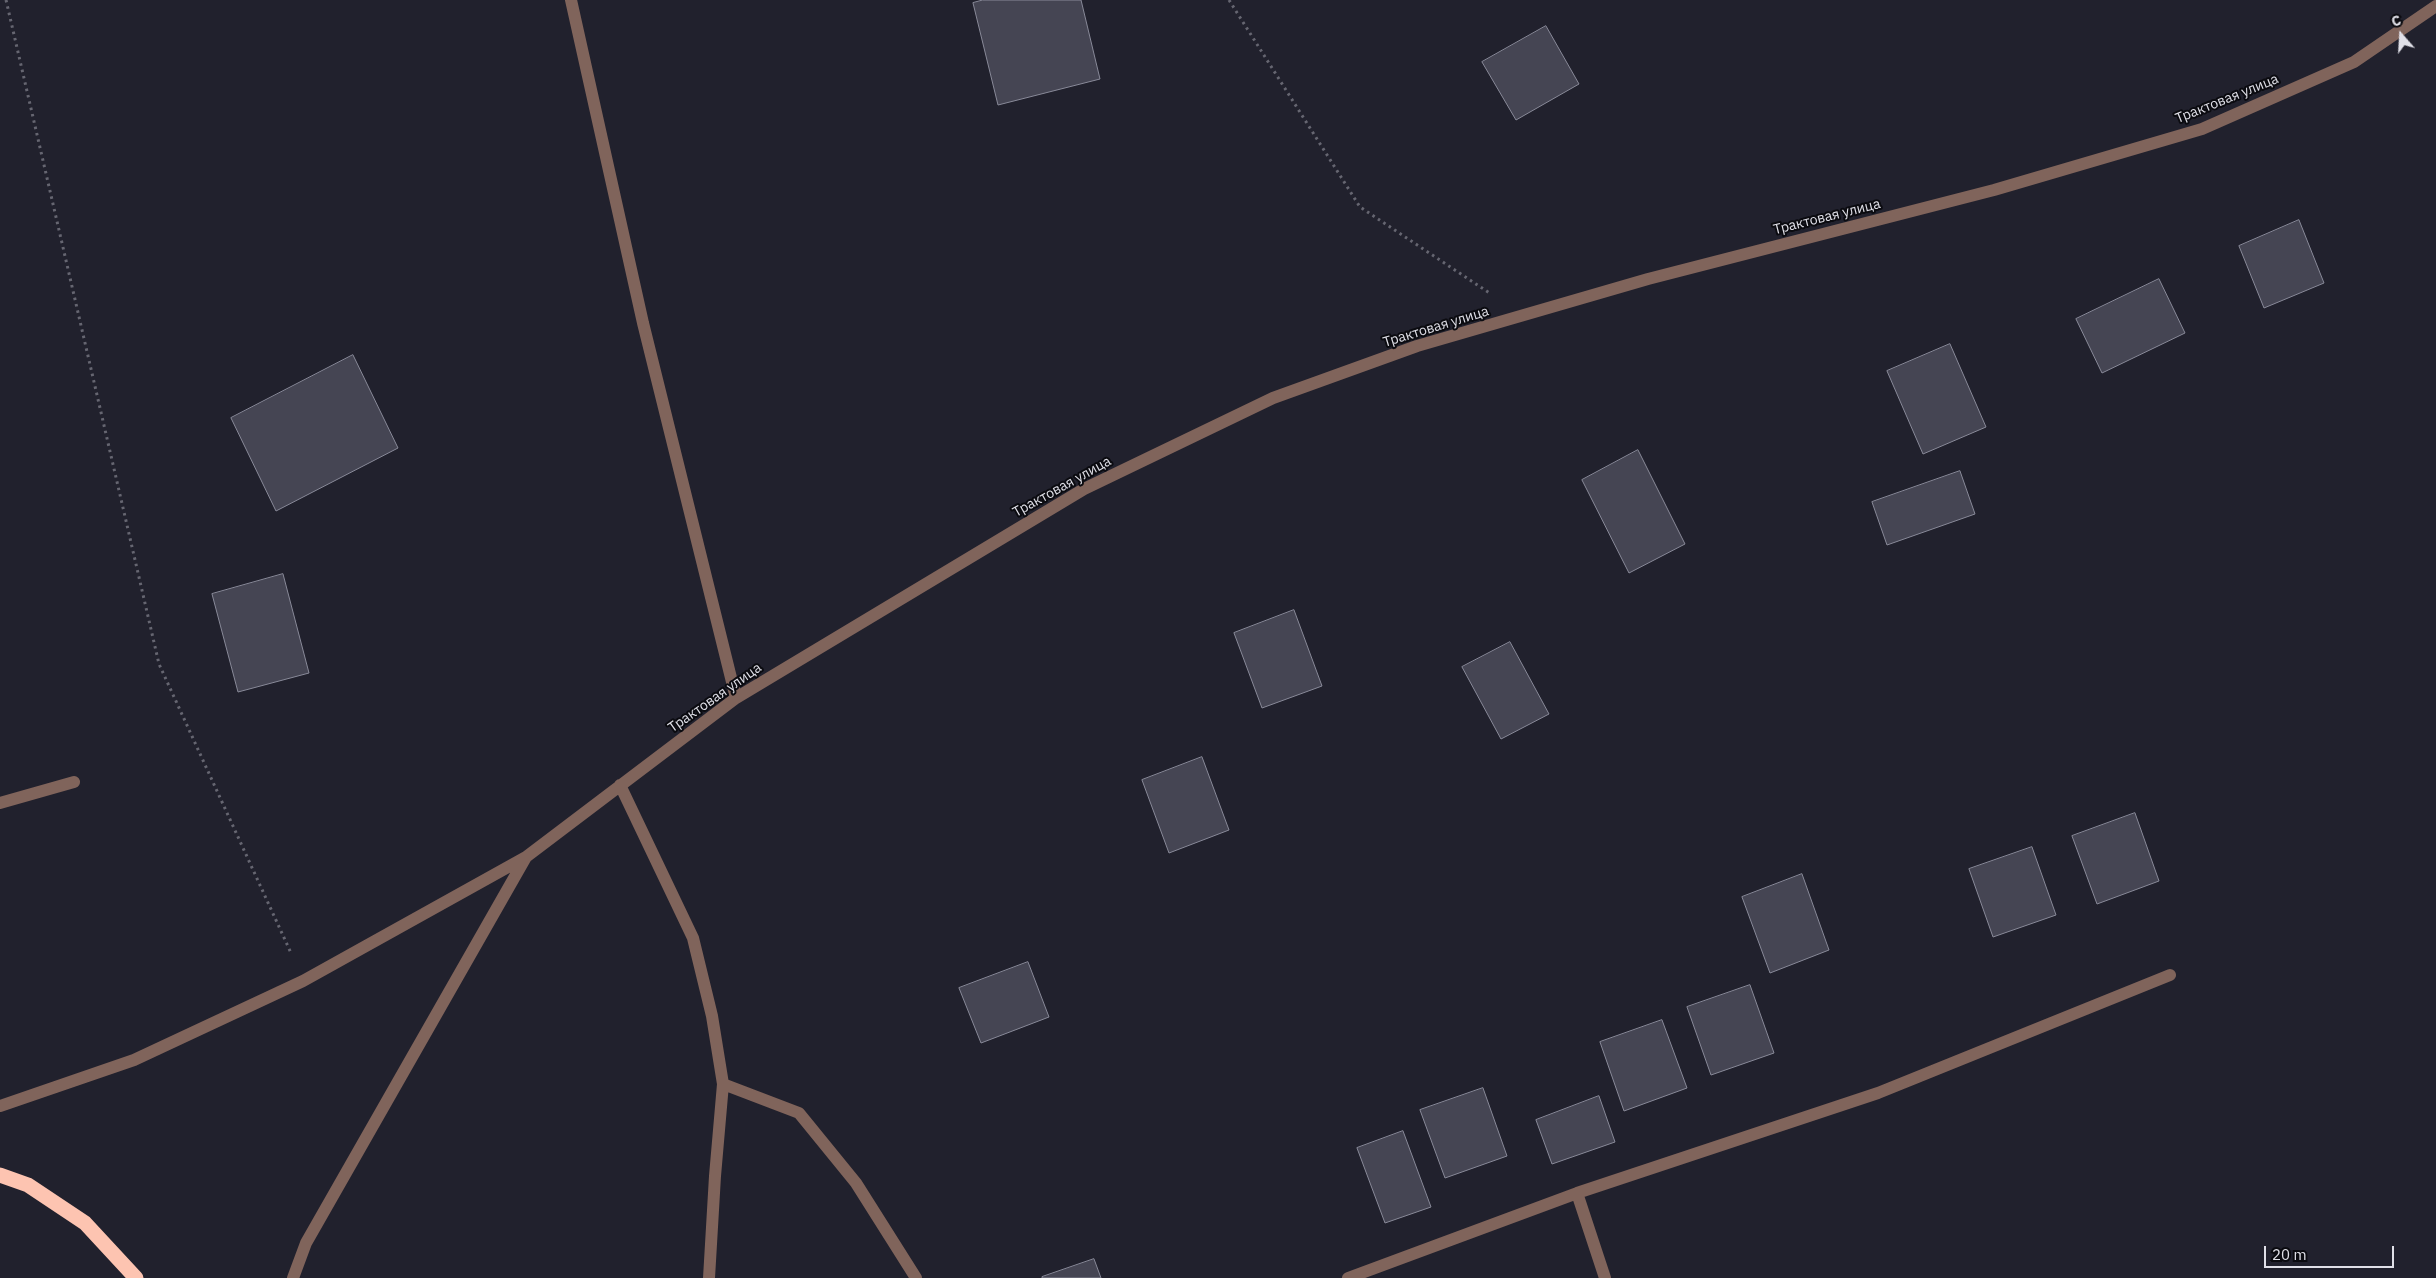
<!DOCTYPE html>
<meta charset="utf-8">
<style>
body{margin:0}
#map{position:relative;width:2436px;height:1278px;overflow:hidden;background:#21212d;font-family:"IBM Plex Sans",sans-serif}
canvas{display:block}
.north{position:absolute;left:2376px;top:10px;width:50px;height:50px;-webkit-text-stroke:4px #0b0b10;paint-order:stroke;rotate:341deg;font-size:14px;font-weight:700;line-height:20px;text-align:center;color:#e0e0e8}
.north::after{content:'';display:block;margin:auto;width:18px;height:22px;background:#e0e0e8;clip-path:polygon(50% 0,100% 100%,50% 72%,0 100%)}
.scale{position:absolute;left:2264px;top:1246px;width:130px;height:22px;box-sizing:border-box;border:2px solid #e0e0e8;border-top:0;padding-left:6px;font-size:15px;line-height:18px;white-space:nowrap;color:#e0e0e8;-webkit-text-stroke:4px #0b0b10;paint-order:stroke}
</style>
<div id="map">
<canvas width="2436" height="1278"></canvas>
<div class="north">С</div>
<div class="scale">20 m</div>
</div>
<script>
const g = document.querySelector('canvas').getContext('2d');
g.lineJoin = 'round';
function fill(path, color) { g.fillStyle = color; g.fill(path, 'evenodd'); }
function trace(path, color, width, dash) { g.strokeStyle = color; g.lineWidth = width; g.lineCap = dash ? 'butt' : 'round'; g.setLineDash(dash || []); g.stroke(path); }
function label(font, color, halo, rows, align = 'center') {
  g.font = font + ' "IBM Plex Sans",sans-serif'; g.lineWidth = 4; g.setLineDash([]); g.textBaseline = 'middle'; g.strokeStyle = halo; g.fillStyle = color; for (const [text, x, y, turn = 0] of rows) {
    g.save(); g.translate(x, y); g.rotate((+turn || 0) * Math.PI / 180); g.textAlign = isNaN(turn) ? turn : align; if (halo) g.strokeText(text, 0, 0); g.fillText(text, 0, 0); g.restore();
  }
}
const building = new Path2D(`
 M 983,0 L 1081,0 L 1100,79 L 998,105 L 973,3 Z
 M 1546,26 L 1579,84 L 1516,120 L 1482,62 Z
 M 2299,220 L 2324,283 L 2264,308 L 2239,246 Z
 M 2159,279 L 2185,333 L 2102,373 L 2076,319 Z
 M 1950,344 L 1986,427 L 1923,454 L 1887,371 Z
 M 353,355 L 398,448 L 276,511 L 231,418 Z
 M 1638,450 L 1685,544 L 1629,573 L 1582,480 Z
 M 1960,471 L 1975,514 L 1887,545 L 1872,502 Z
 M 283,574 L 309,673 L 238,692 L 212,594 Z
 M 1294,610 L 1322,686 L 1262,708 L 1234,633 Z
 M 1510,642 L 1549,714 L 1501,739 L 1462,667 Z
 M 1202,757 L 1229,830 L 1169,853 L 1142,780 Z
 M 2135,813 L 2159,881 L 2097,904 L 2072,836 Z
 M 2032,847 L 2056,915 L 1993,937 L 1969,869 Z
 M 1802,874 L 1829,950 L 1770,973 L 1742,897 Z
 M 1028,962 L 1049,1017 L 981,1043 L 959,988 Z
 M 1750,985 L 1774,1053 L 1711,1075 L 1687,1007 Z
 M 1662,1020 L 1687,1088 L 1624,1111 L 1600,1042 Z
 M 1483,1088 L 1507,1156 L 1445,1178 L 1420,1110 Z
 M 1599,1096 L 1615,1142 L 1552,1164 L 1536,1120 Z
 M 1403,1131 L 1431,1207 L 1385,1223 L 1357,1148 Z
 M 1094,1259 L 1101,1278 L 1042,1278 L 1042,1277 Z`);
fill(building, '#454553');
trace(building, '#898a99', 1);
trace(new Path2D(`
 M 6,0 L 159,664 L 291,953
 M 1229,0 L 1360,207 L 1491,294`), '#666671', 3, [2.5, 4]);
trace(new Path2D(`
 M 571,0 L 643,323 L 736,698
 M 620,785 L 693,938 L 712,1016 L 723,1084 L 715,1176 L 709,1278
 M 0,803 L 74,782
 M 723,1084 L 799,1113 L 856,1183 L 916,1278
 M 0,1106 L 134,1060 L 303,981 L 526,857 L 736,698 L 1084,489 L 1273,398 L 1417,346 L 1648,279 L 1994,190 L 2202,129 L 2354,62 L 2436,6
 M 1577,1193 L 1605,1278
 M 293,1278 L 306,1243 L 526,857
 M 1348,1278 L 1577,1193 L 1878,1093 L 2170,975`), '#80645b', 12);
trace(new Path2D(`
 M 0,1175 L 28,1185 L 85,1223 L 136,1278`), '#fdc4b1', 15);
label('14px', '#e0e0e8', '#0b0b10', [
 ["Трактовая улица",2227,99,-22],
 ["Трактовая улица",1827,217,-14],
 ["Трактовая улица",1436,327,-17],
 ["Трактовая улица",1062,487,-29],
 ["Трактовая улица",715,698,-35]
]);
</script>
